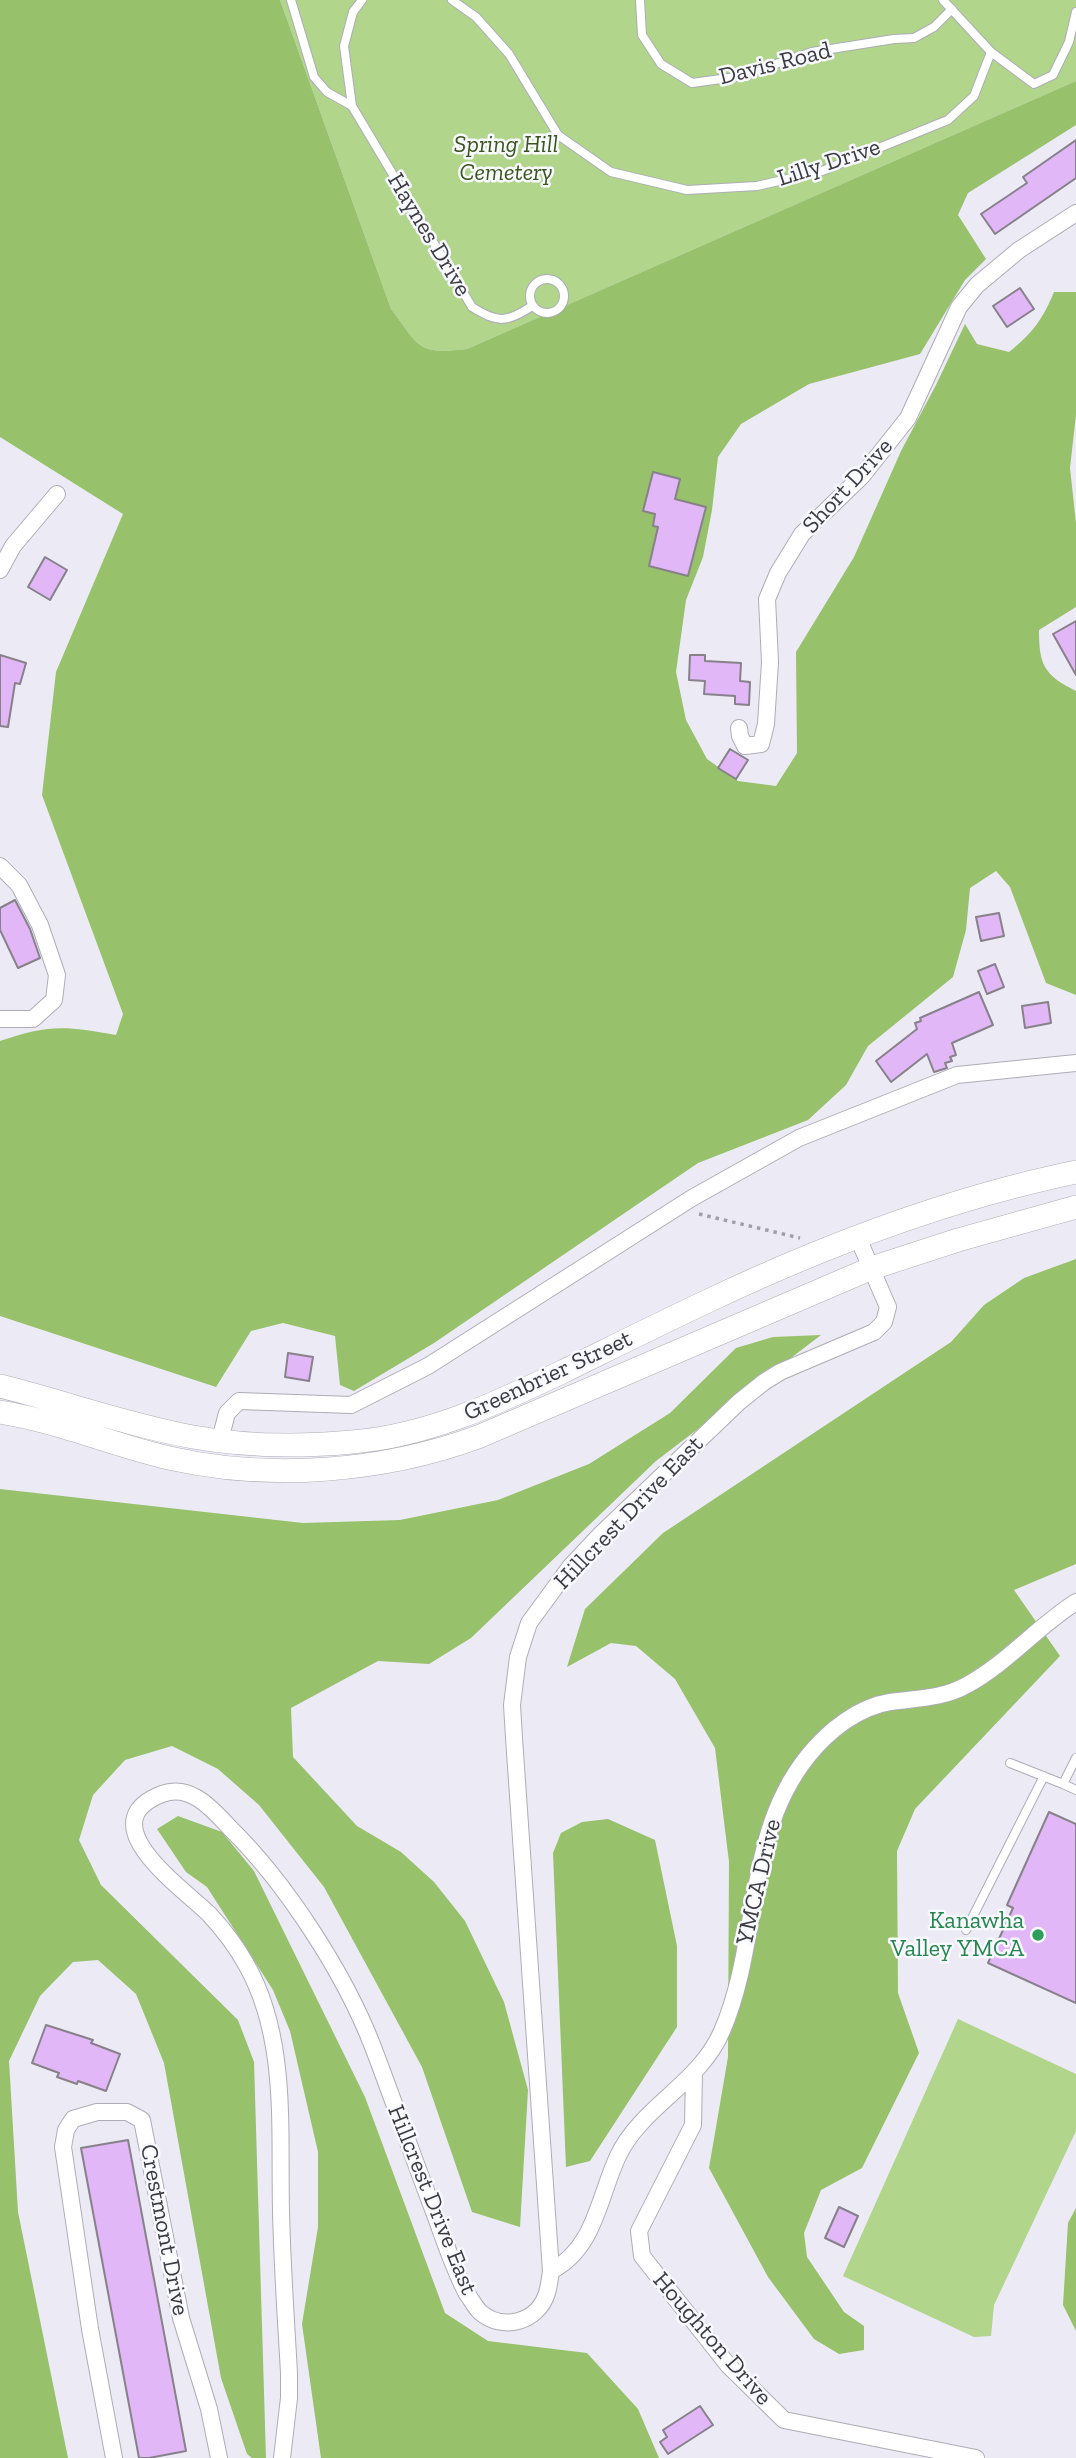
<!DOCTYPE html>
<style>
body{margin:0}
canvas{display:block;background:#ebeaf5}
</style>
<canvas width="1076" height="2458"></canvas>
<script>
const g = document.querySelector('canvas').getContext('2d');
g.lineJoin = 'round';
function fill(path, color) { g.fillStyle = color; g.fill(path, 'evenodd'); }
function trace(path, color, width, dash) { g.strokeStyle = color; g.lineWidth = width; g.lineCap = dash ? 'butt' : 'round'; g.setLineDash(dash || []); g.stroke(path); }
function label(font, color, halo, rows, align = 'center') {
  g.font = font + ' "Zilla Slab",serif'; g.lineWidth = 5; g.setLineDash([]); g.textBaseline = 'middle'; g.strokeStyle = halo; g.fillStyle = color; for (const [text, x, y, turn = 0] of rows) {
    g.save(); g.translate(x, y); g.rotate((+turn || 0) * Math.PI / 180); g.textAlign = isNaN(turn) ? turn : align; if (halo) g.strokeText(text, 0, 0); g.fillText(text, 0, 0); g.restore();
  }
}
fill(new Path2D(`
 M 280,0 L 1076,0 L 1076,81 L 467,349 C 417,355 420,347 391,309 Z
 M 958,2019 L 1076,2074 L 1076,2131 L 994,2305 L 991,2336 L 974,2337 L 843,2276 Z`), '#b0d58b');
fill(new Path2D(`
 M 0,0 L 280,0 L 391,309 C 420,347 417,355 467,349 L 1076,81 L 1076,125 L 968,193 L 958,215 L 986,259 L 965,280 L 920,354 L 809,384 L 741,424 L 718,457 L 712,510 L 703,557 L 686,600 L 676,672 L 686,720 L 707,759 L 738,781 L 776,786 L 797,753 L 796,652 L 854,557 L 901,451 L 936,385 L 965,324 L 977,344 L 1009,352 C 1032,334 1043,319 1054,292 L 1076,292 L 1076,415 L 1070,468 L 1076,523 L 1076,607 L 1039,630 C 1039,665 1044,675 1076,691 L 1076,995 L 1046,983 L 1010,887 L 996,871 L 970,888 L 966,930 L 953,977 L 868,1046 L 846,1085 L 808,1120 L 698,1163 L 434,1343 L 354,1391 L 340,1385 L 335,1336 L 283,1323 L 251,1331 L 216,1387 L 0,1316 L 0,1041 C 49,1024 65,1026 116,1035 L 123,1014 L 42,795 L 56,672 L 123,514 L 0,437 Z
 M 1076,1259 L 1076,1564 L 1014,1590 L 1060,1656 L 915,1809 L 897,1851 L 898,1993 L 919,2053 L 862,2168 L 821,2190 L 804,2233 L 807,2257 L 844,2312 L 864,2326 L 864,2350 L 839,2354 L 814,2339 L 768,2277 L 709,2168 L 728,2057 L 729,1862 L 715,1748 L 675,1679 L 636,1646 L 611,1643 L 567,1667 L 585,1609 L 663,1533 L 951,1342 L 984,1305 L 1024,1278 Z
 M 821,1335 L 656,1461 L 471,1638 L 429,1664 L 378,1661 L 291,1708 L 293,1757 L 357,1826 L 401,1852 L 434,1882 L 465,1921 L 504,2002 L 528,2090 L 520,2227 L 472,2212 L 422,2067 L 324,1887 L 259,1805 L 218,1769 L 172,1746 L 125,1760 L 93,1795 L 79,1840 L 101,1885 L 238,2020 L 254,2062 L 266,2458 L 252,2458 L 247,2454 L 221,2378 L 164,2063 L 136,1994 L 98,1960 L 73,1962 L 40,1996 L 9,2061 L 18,2212 L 68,2458 L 0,2458 L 0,1489 L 303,1523 L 400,1520 L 498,1500 L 589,1464 L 670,1413 L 736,1348 L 773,1337 Z
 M 178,1816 L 222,1832 L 254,1871 L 365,2097 L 445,2313 L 488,2341 L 587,2353 L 638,2409 L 659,2458 L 321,2458 L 302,2324 L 318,2227 L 318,2152 L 290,2031 L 273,1990 L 207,1887 L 186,1872 L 157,1829 Z
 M 608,1819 L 655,1840 L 677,1946 L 677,2027 L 590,2161 L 566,2167 L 553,1853 L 561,1833 L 582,1822 Z
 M 1076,2208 L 1076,2331 L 1063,2305 L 1068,2223 Z`), '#97c16a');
const building = new Path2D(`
 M 1076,140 L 1076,178 L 995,234 L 981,214 L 1027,183 L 1023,177 Z
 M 1020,288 L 1034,309 L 1007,327 L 993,306 Z
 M 653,472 L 680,479 L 675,499 L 706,507 L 688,576 L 649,566 L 658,527 L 653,526 L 655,514 L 643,511 Z
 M 45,557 L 67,570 L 50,600 L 28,587 Z
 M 1076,621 L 1076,675 L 1053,634 Z
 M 0,655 L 26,663 L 20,684 L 15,683 L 8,727 L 0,726 Z
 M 690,655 L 705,655 L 705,661 L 741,663 L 740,681 L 750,682 L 749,705 L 735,704 L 735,696 L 704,694 L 705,681 L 689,680 Z
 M 730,749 L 748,760 L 736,779 L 718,768 Z
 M 15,900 L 30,929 L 40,958 L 18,968 L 0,930 L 0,908 Z
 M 999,913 L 1004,936 L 981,941 L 976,917 Z
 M 995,964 L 1004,987 L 987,994 L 978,971 Z
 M 979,992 L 993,1025 L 952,1043 L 956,1055 L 950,1057 L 952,1061 L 945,1063 L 947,1068 L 934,1072 L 927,1054 L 891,1082 L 876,1061 L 917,1029 L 915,1023 L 921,1021 L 920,1018 Z
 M 1048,1002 L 1051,1023 L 1025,1028 L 1022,1006 Z
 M 288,1353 L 313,1357 L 309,1381 L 285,1377 Z
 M 1049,1812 L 1076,1824 L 1076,2003 L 988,1963 L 1013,1908 L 1007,1905 Z
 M 46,2025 L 93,2040 L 91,2043 L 120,2054 L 106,2091 L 78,2081 L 77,2084 L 57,2077 L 59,2073 L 32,2063 Z
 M 128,2140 L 186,2451 L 149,2458 L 139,2458 L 81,2148 Z
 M 839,2207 L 858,2216 L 844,2247 L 825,2238 Z
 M 700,2406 L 713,2425 L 668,2454 L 660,2442 L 667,2437 L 663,2430 Z`);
fill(building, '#e1b7f7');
trace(building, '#87818a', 2);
const lane = new Path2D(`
 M 291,0 L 314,77 L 327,92 L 352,106
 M 362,0 L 353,12 L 344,46 L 352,106 L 472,307 C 497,323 507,323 532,306
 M 452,0 L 476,17 L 509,54 L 558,135 L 611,172 L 687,190 L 757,186 L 822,171 L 948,120 L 974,96 L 991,52
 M 640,0 L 642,35 L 661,64 L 692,83 L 736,77 L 812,52 L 894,39 L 914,38 L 934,27 L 952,9
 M 943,0 L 991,52 L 1034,84 L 1053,75 L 1069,42 L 1076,12
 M530 296a17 17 0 1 1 34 0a17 17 0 1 1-34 0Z
 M 1010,1763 L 1063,1784 L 1076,1758
 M 1063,1784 L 1076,1790
 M 966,1930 L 1044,1776`);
const street = new Path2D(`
 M 0,570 L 13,546 L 57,494
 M 739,728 L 740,736 L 745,746 L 761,744 L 766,724 L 770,662 L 767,599 L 778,573 L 802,534 L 862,476 L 908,418 L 959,307 L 977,285 L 1019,250 L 1076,213
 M 0,866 L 19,885 L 40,925 L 57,975 L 54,1000 L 33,1019 L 0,1019
 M 220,1440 L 227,1413 L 239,1401 L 351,1405 L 428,1366 L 692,1198 L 799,1138 L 957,1075 L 1076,1063
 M 694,2074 L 693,2125 L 639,2231 L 642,2256 L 728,2365 L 784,2420 L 976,2458
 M 551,2271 C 595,2249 599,2196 618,2156 C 641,2107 700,2083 722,2031 C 761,1941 744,1835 808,1756 C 828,1731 858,1707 890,1702 C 917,1698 942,1699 967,1685 C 1007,1663 1037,1627 1076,1602
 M 114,2458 L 90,2329 L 63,2147 L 66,2130 L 73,2119 L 97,2112 L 127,2112 L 142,2120 L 181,2318 L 209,2409 L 219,2458
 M 282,2458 L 289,2398 L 289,2373 C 286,2319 282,2264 281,2210 C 279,2128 288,2038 246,1964 C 236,1946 223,1929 209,1914 C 184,1889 87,1823 162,1794 C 191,1783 213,1810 230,1828 C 286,1883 345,1974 373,2047 C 394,2102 413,2157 434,2212 C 444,2239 453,2268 467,2294 C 471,2299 475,2307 480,2312 C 503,2332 538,2322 547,2293 C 549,2286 550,2278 551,2271 L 514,1738 L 512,1705 L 518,1657 L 529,1623 L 570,1567 L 600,1535 L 739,1402 L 764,1382 L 780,1372 L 874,1332 L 884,1322 L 888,1307 L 858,1238`);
const secondary = new Path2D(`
 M 0,1386 C 64,1402 128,1425 193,1437 C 244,1446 300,1447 352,1442 C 427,1436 495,1404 562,1372 C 611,1348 661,1323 710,1300 C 826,1245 951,1198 1076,1172
 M 0,1412 C 58,1421 113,1445 169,1458 C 270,1481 382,1472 478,1437 L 872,1268 L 958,1240 L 1076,1207`);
trace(lane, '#aeadb7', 10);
trace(street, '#aeadb7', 18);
trace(secondary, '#aeadb7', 24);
trace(new Path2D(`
 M 699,1214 L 800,1238`), '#a09fa7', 3.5, [3.5, 5]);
trace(lane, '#fff', 8);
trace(street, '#fff', 16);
trace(secondary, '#fff', 23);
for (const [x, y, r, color] of [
 [1038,1935,7,"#2e9e5b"]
]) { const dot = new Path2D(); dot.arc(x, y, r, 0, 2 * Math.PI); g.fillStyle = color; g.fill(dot); trace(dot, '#f8f8ff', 2.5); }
label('24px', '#3c3c40', '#f8f8ff', [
 ["Davis Road",775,64,-14],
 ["Lilly Drive",829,163,-18],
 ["Haynes Drive",429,235,59],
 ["Short Drive",848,486,-47],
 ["Greenbrier Street",548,1376,-25],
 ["Hillcrest Drive East",629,1513,-46],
 ["YMCA Drive",759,1882,-77],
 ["Hillcrest Drive East",432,2200,68],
 ["Crestmont Drive",164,2230,79],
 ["Houghton Drive",712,2339,49]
]);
label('italic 24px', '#3b561a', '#f8f8ff', [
 ["Spring Hill",506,145],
 ["Cemetery",506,173]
]);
label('24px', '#27864d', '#f8f8ff', [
 ["Kanawha",1024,1921],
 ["Valley YMCA",1024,1949]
], 'right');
</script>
